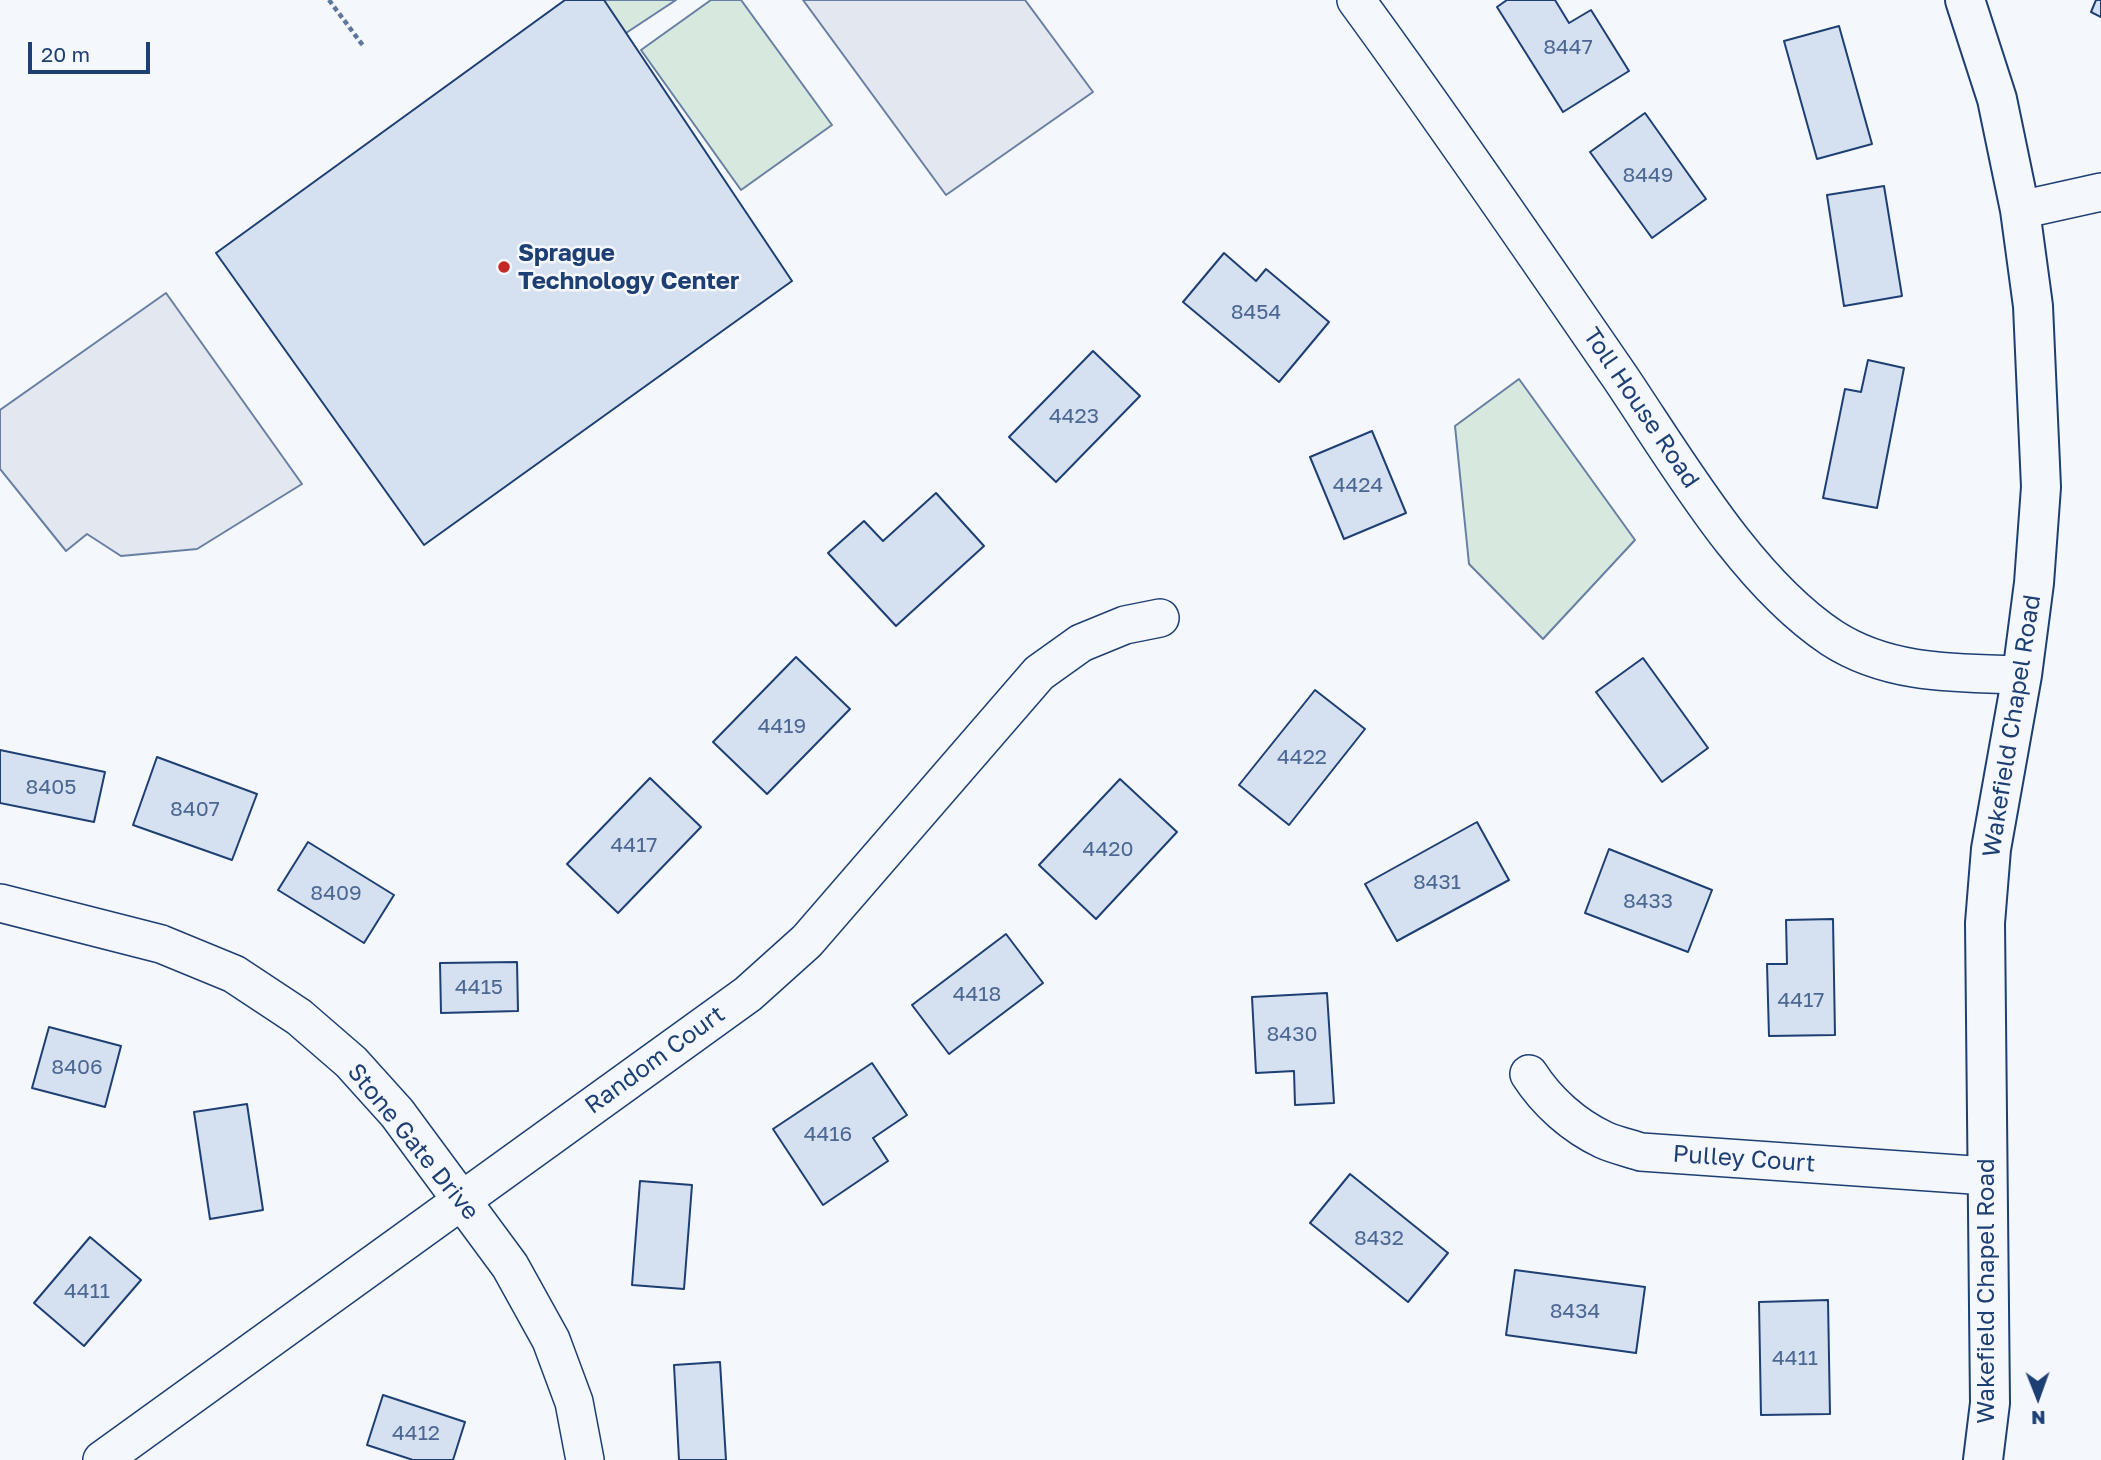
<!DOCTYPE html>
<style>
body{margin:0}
#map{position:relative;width:2101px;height:1460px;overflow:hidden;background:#f4f7fb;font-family:"Golos Text",sans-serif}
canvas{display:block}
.north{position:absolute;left:2003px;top:1362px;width:70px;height:70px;-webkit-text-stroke:5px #f4f7fb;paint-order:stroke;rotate:179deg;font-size:19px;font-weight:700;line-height:28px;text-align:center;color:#1d3f73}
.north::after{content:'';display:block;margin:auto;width:24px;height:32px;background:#1d3f73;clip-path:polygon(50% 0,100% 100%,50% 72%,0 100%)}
.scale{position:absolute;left:28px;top:42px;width:122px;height:32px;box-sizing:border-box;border:4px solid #1d3f73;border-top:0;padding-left:9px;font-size:21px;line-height:24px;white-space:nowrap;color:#1d3f73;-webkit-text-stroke:5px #f4f7fb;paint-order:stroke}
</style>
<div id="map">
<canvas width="2101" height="1460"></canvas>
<div class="north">N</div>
<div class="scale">20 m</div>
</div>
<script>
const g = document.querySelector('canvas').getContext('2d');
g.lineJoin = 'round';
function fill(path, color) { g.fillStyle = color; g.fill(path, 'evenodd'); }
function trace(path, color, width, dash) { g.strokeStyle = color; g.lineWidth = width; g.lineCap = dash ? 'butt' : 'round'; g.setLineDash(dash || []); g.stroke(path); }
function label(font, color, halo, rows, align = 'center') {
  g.font = font + ' "Golos Text",sans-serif'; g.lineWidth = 5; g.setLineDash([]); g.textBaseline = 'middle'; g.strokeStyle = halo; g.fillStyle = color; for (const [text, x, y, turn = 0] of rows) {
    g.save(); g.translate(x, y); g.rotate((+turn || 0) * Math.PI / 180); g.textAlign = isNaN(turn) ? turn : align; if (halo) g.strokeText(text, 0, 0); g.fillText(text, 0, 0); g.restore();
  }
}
const green = new Path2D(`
 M 602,0 L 676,0 L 626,33 Z
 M 711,0 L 741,0 L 832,125 L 741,190 L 641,50 Z
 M 1519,379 L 1635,540 L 1543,639 L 1469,564 L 1455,426 Z`);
fill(green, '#d7e8df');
trace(green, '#687fa3', 2);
const parking = new Path2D(`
 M 803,0 L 1025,0 L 1093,92 L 946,195 Z
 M 166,293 L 302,484 L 197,549 L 121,556 L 87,534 L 66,551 L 0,469 L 0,410 Z`);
fill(parking, '#e3e8f0');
trace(parking, '#687fa3', 2);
const building = new Path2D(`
 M 565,0 L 604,0 L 792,281 L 424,545 L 216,253 Z
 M 1507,0 L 1555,0 L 1569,23 L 1591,10 L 1629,71 L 1563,112 L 1497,7 Z
 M 2096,0 L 2101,0 L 2101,17 L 2091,12 Z
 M 1839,26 L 1872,144 L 1817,159 L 1784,41 Z
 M 1645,113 L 1706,199 L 1652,238 L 1590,152 Z
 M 1884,186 L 1902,296 L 1844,306 L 1827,195 Z
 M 1224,253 L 1256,281 L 1266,269 L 1329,322 L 1279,382 L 1183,302 Z
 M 1093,351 L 1140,396 L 1056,482 L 1009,437 Z
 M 1868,360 L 1904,368 L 1877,508 L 1823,498 L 1845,389 L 1861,392 Z
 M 1372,431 L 1406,513 L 1344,539 L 1310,457 Z
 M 936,493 L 984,546 L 896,626 L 828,553 L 864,521 L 883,541 Z
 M 796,657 L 850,709 L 767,794 L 713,742 Z
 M 1643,658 L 1708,748 L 1662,782 L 1596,692 Z
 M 1315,690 L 1365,729 L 1289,825 L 1239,785 Z
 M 0,750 L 105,772 L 94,822 L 0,803 Z
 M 157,757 L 257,794 L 232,860 L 133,825 Z
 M 650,778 L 701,827 L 618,913 L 567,864 Z
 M 1120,779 L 1177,832 L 1096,919 L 1039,865 Z
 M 1477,822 L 1509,880 L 1397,941 L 1365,884 Z
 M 308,842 L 394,895 L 364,943 L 278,890 Z
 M 1609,849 L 1712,890 L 1688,952 L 1585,913 Z
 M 1833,919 L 1835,1035 L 1769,1036 L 1767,964 L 1787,964 L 1786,920 Z
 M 1006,934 L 1043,983 L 949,1054 L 912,1005 Z
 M 517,962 L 518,1011 L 441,1013 L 440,963 Z
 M 1327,993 L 1334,1103 L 1295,1105 L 1294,1071 L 1256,1073 L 1252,997 Z
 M 49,1027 L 121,1046 L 105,1107 L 32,1088 Z
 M 872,1063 L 907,1115 L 873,1138 L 888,1161 L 823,1205 L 773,1129 Z
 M 247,1104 L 263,1210 L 210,1219 L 194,1112 Z
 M 1350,1174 L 1448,1253 L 1408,1302 L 1310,1223 Z
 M 640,1181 L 692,1185 L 684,1289 L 632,1285 Z
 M 90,1237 L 141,1280 L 84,1346 L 34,1303 Z
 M 1515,1270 L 1645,1287 L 1636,1353 L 1506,1335 Z
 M 1828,1300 L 1830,1414 L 1761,1415 L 1759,1302 Z
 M 720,1362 L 726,1460 L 679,1460 L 674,1365 Z
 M 383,1395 L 465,1422 L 453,1460 L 413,1460 L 367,1445 Z`);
fill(building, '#d5e0f0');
trace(building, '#1d3f73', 2);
const minor = new Path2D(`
 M 1356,0 C 1447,124 1533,251 1620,377 C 1678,463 1746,581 1832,638 C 1889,675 1957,673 2022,675
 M 2020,210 L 2101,192
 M 0,903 L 161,944 L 234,974 L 299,1017 L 351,1062 L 397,1113 L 510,1266 L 551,1340 L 574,1402 L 585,1460
 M 1529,1074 C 1547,1102 1574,1126 1604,1140 C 1615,1145 1629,1148 1641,1152 L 1987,1176
 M 102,1460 L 748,994 L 807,941 L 1039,673 L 1081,643 L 1125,625 L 1160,618`);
const secondary = new Path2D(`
 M 1965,0 L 1997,99 L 2020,210 L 2033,306 L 2041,487 L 2034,583 L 2022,675 L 1991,849 L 1985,923 L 1990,1403 L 1983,1460`);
trace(minor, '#1d3f73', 40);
trace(secondary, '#1d3f73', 42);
trace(new Path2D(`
 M 329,0 L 364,47`), '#5e769c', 4.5, [5, 3.5]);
trace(minor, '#f4f7fb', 37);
trace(secondary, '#f4f7fb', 38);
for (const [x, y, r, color] of [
 [504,267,7,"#c62828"]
]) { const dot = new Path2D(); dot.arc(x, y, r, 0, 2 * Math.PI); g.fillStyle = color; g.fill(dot); trace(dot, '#f4f7fb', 2.5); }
label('21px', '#4b6792', null, [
 ["8447",1568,47],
 ["8449",1648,175],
 ["8454",1256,312],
 ["4423",1074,416],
 ["4424",1358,485],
 ["4419",782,726],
 ["4422",1302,757],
 ["8405",51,787],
 ["8407",195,809],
 ["4417",634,845],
 ["4420",1108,849],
 ["8431",1437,882],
 ["8409",336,893],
 ["8433",1648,901],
 ["4415",479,987],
 ["4418",977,994],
 ["4417",1801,1000],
 ["8430",1292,1034],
 ["8406",77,1067],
 ["4416",828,1134],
 ["8432",1379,1238],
 ["4411",87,1291],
 ["8434",1575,1311],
 ["4411",1795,1358],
 ["4412",416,1433]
]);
label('bold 24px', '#1d3f73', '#f4f7fb', [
 ["Sprague",518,253],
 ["Technology Center",518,281]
], 'left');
label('24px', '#1d3f73', '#f4f7fb', [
 ["Toll House Road",1641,408,56],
 ["Wakefield Chapel Road",2012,726,-81],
 ["Random Court",655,1060,-36],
 ["Stone Gate Drive",413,1142,51],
 ["Pulley Court",1744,1159,4],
 ["Wakefield Chapel Road",1986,1291,-90]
]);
</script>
